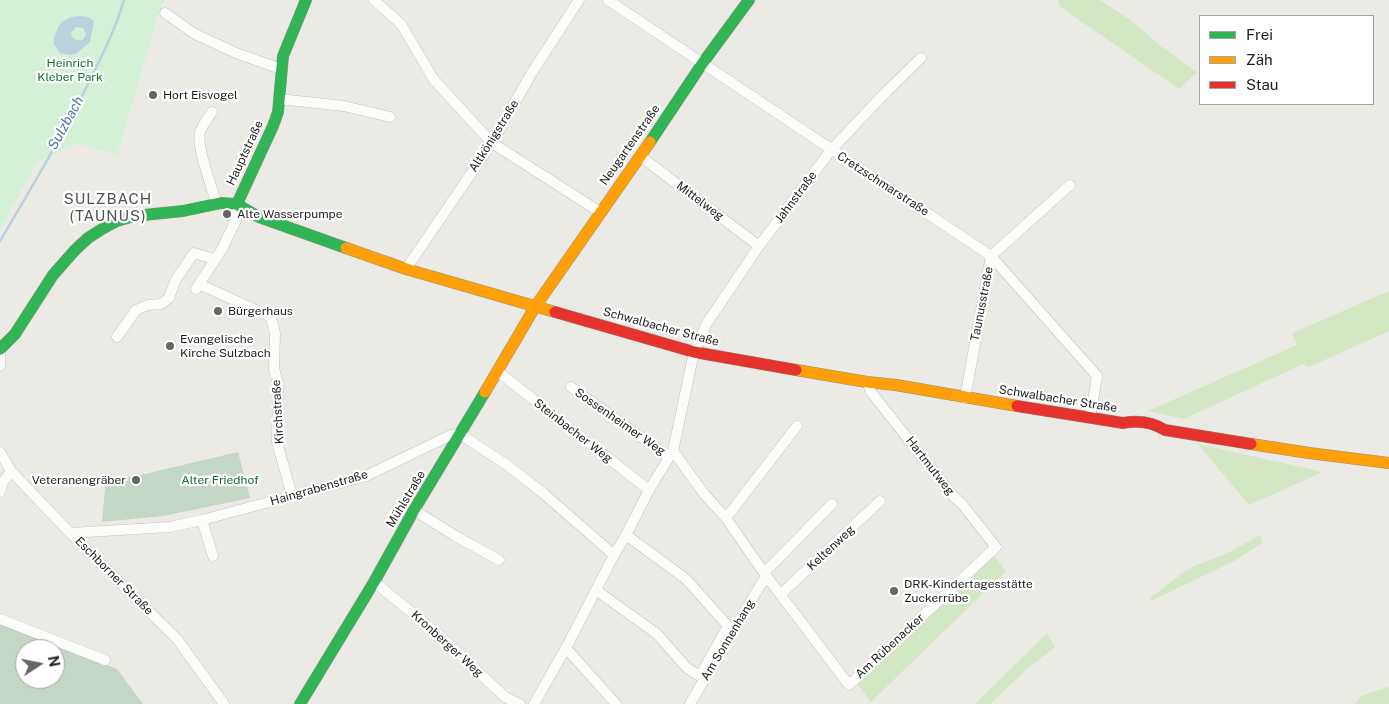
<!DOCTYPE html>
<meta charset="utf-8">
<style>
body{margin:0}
#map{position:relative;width:1389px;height:704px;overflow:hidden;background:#ebeae5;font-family:"Public Sans",sans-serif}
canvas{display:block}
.legend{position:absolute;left:1199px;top:15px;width:175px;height:90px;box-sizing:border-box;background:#fff;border:1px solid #a5a5a5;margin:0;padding:6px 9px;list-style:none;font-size:15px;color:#1d1d1d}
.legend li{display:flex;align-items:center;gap:10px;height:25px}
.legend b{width:25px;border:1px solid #a5a5a5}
.north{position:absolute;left:15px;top:639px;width:50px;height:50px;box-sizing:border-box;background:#fff;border:1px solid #a5a5a5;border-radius:50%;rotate:79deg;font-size:14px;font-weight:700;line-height:20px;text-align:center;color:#1d1d1d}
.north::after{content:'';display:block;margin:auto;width:18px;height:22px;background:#656563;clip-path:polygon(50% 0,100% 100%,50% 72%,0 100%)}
</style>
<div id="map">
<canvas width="1389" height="704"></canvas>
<ul class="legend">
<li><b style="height:6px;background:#30b455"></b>Frei</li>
<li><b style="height:6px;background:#ff9f0a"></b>Zäh</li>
<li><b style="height:6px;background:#e5322d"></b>Stau</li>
</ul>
<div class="north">N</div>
</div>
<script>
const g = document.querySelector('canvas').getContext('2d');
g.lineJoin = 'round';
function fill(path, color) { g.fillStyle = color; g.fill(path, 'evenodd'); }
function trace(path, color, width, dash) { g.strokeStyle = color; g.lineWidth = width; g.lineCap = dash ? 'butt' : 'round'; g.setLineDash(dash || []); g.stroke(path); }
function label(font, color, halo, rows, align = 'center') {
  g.font = font + ' "Public Sans",sans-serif'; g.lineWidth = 4.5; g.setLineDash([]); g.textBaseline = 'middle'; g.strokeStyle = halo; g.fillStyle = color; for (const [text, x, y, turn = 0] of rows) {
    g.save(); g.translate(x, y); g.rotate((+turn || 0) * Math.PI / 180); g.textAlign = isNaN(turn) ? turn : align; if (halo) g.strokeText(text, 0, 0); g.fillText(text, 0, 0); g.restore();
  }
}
fill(new Path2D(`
 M 1059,0 L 1100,0 L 1129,19 L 1146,33 L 1159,45 L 1197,72 L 1179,89 L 1059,6 Z
 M 1389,291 L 1389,331 L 1309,367 L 1303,364 L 1184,419 L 1148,411 L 1297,345 L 1292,333 Z
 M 1198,444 L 1323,472 L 1249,505 Z
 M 1260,535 L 1262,543 L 1236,560 L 1151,601 L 1150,598 L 1184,572 L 1196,565 L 1224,555 Z
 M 993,554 L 1006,571 L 871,702 L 857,684 Z
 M 1047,633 L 1055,647 L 1028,668 L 990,704 L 975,704 Z
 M 1389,687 L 1389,704 L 1355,704 L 1361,696 Z`), '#d4e7c5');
fill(new Path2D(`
 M 238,452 L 250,498 L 163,516 L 102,522 L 106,478 L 132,477 Z
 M 0,624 L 117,669 L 143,704 L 0,704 ZM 25,649 L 55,649 L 55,679 L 25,679 Z`), '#c4d6c6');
fill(new Path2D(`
 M 0,0 L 165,0 L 159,11 L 117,155 L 78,143 L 37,162 L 0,229 Z`), '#d4f0d6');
fill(new Path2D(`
 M 80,16 L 88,17 L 94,21 L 90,42 L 76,54 L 69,55 L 60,53 L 54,44 L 54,38 L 58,27 L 63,21 L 71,17 ZM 76,27 L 83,28 L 86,34 L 83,40 L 77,40 L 72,37 L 71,33 Z`), '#bbd2dc');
trace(new Path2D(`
 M 0,241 C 28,194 56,147 81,98 C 97,66 114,34 124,0`), '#bbd2dc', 2.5);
const street = new Path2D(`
 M 374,0 L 401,24 L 434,80 L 492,143 L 600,212
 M 608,0 L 991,256 L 1097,376 L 1090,418
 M 165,13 L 195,34 L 236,53 L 281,69
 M 279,99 L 344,106 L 390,117
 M 212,112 C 208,118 203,125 200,132 C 196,146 212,189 217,204
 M 640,156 L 759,246
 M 406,269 L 492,143 L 531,74 L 579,0
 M 199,284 L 271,317 L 275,333 L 274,368 L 278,385 L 277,442 L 292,496
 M 196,289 L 222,249 L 236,220 L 237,204
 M 117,337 L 136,310 L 148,305 L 161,304 L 169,298 L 175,281 L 194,253 L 214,259
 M 0,355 L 0,366
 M 497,371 L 649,490
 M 571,387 L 669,457
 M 965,398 L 991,256 L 1070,185
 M 673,451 L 705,495 L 726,518 L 764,573 L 849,685 L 996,547 L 962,504 L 954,497 L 871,392 L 867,382
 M 0,452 L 11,471 L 70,533 L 177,639 L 224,704
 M 0,492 L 3,482 L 11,471
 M 414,510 L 457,537 L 499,560
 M 726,518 L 797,426
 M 202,520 L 213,556
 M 70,533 L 170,527 L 202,520 L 366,476 L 451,435 L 460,434 L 507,465 L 543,493 L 614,555
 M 764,573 L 832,504
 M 374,582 L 437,633 L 505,697 L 520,704
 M 596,590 L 657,634 L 687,668 L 700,676 L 728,626 L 686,579 L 626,535
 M 781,594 L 880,501
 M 0,619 L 105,660
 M 729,637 L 766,576
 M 566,648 L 616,704
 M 534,704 L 566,648 L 614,555 L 626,535 L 649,490 L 673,451 L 694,352 L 707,323 L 759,246 L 831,150 L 887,91 L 921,58
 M 690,704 L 709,671`);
const fast = new Path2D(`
 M 650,142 L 702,64 L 749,0
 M 237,204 L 273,126 L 278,112 L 283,56 L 306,0
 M 0,349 L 15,334 L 53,275 L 75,250 L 88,238 L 102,229 L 117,221 L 134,216 L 183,211 L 221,203 L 236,204 L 259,217 L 346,248
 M 300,704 L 374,582 L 414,510 L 485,392`);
const slow = new Path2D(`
 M 346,248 L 406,269 L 555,312
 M 796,370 L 867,382 L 896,385 L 1017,406
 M 485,392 L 535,307 L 650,142
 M 1251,444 L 1309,453 L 1389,463`);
const jam = new Path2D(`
 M 555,312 L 694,352 L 796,370
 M 1017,406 L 1123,423 C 1138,420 1152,422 1165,430 L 1251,444`);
trace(street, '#c2c2c0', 11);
trace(fast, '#90937f', 12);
trace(slow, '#90937f', 12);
trace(jam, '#90937f', 12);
trace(street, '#fcfcfb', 10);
trace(fast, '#30b455', 11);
trace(slow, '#ff9f0a', 11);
trace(jam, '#e5322d', 11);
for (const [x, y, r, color] of [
 [153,95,5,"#656563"],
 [227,214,5,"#656563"],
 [218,311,5,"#656563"],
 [170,346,5,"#656563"],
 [136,480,5,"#656563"],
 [894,591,5,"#656563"]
]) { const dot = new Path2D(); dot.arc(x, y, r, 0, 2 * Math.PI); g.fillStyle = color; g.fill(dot); trace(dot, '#fff', 2); }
label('12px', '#127323', '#fff', [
 ["Heinrich",70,63],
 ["Kleber Park",70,77],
 ["Alter Friedhof",220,480]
]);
label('12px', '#1d1d1d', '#fff', [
 ["Hort Eisvogel",163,95],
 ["Alte Wasserpumpe",237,214],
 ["Bürgerhaus",228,311],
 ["Evangelische",180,339],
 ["Kirche Sulzbach",180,353],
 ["Veteranengräber",126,480,"right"],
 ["DRK-Kindertagesstätte",904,584],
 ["Zuckerrübe",904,598]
], 'left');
label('12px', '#1d1d1d', '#fff', [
 ["Altkönigstraße",494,136,-58],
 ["Neugartenstraße",630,145,-55],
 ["Hauptstraße",245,153,-65],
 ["Cretzschmarstraße",883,184,33],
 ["Jahnstraße",796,197,-53],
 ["Mittelweg",700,201,37],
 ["Taunusstraße",982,304,-79],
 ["Schwalbacher Straße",661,327,15],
 ["Schwalbacher Straße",1058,399,9],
 ["Kirchstraße",278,412,-93],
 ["Sossenheimer Weg",620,422,35],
 ["Steinbacher Weg",573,431,38],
 ["Hartmutweg",930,466,52],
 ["Haingrabenstraße",319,488,-16],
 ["Mühlstraße",406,499,-59],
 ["Keltenweg",831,548,-43],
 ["Eschborner Straße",114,576,45],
 ["Am Sonnenhang",728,640,-59],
 ["Kronberger Weg",447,644,42],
 ["Am Rübenacker",890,646,-43]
]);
label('italic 14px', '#4f73a6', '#fff', [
 ["Sulzbach",66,123,-61]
]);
g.letterSpacing = '1px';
label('15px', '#505050', '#fff', [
 ["SULZBACH",108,199],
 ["(TAUNUS)",108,216]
]);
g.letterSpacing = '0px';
</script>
